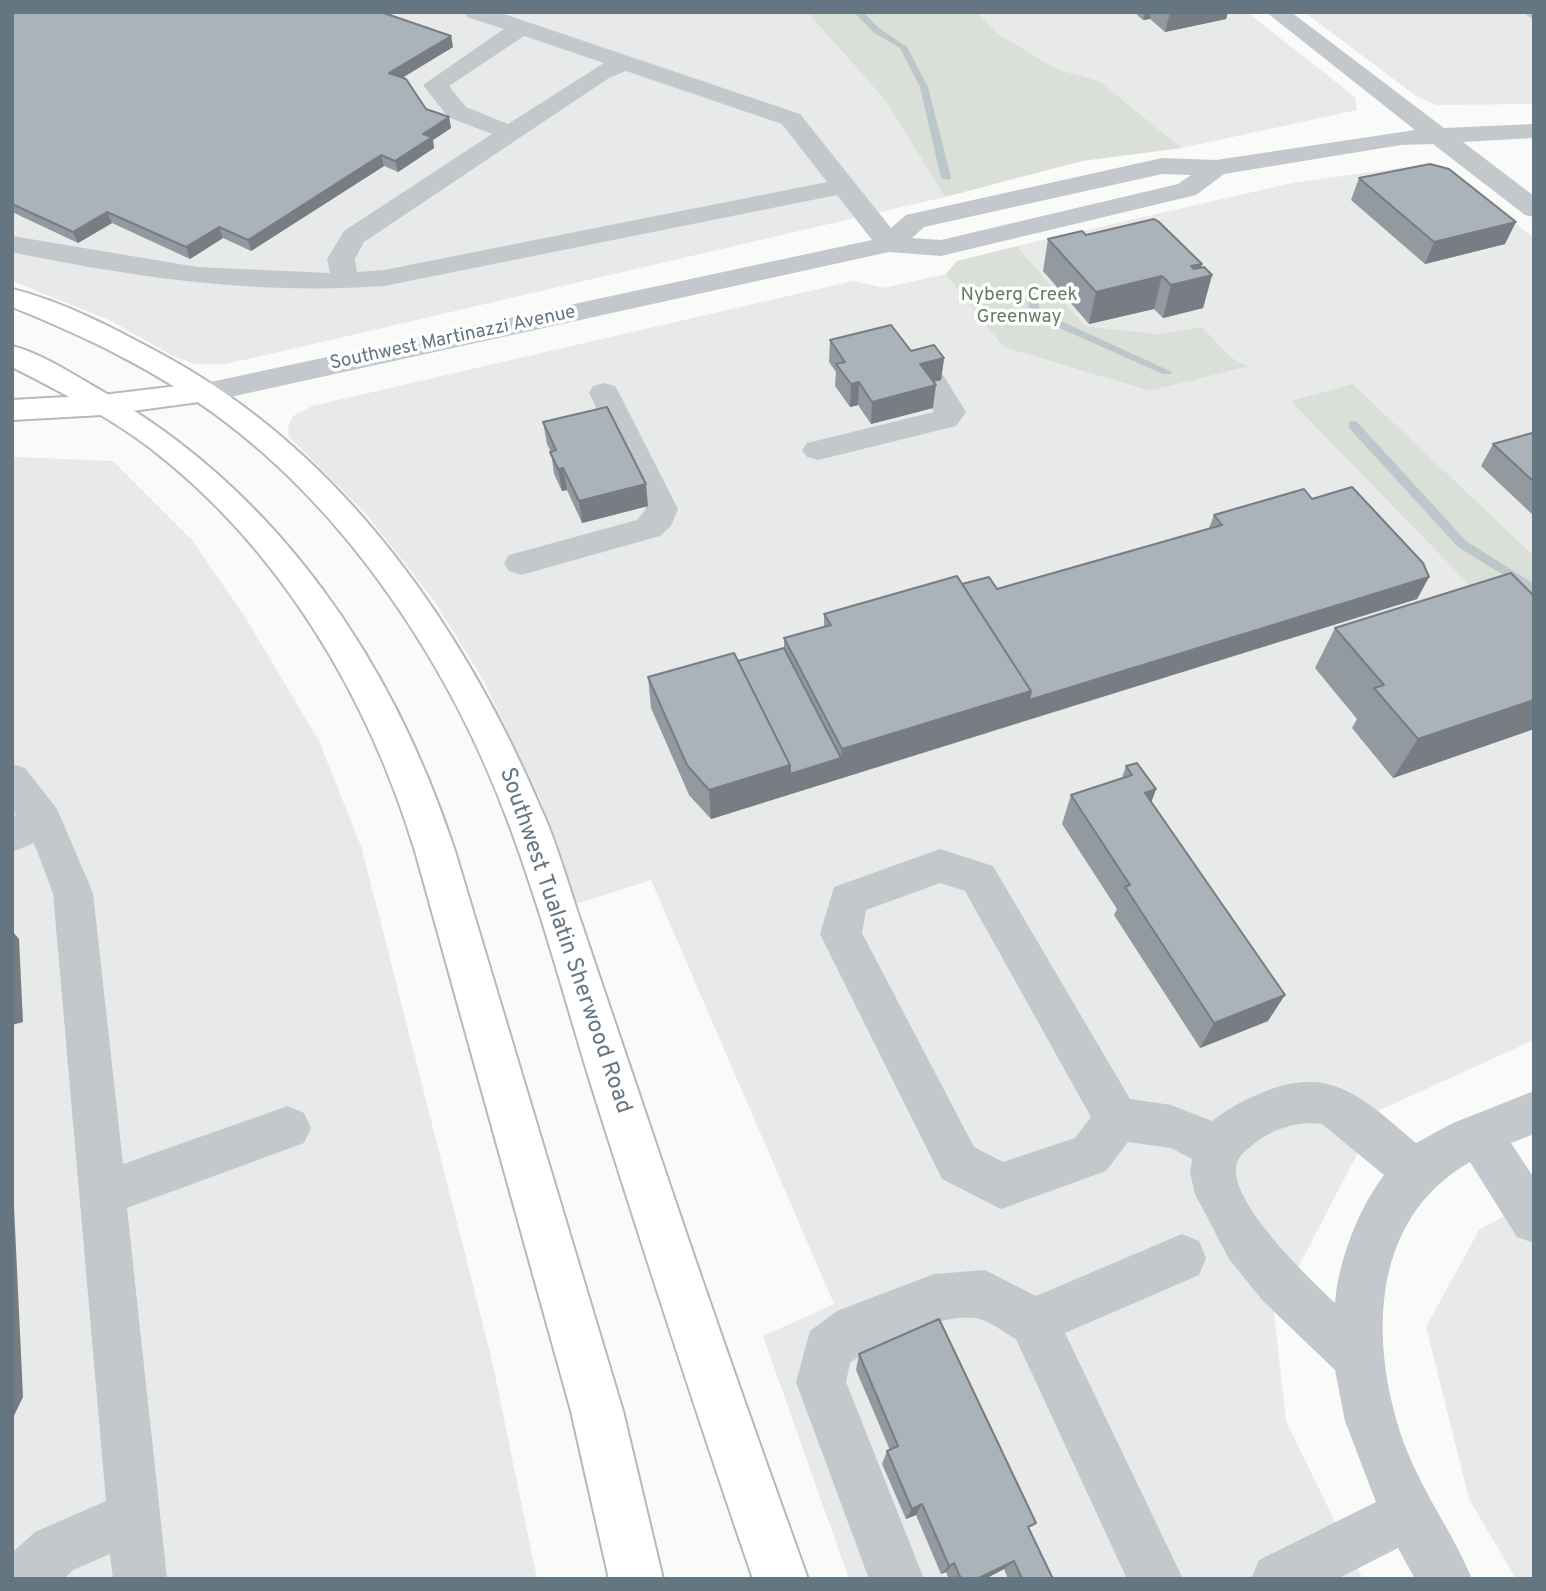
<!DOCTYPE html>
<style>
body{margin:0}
#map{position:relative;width:1546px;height:1591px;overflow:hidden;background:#fafaf8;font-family:Overpass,sans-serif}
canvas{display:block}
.frame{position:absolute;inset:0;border:14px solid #657683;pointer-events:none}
</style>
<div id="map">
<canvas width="1546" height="1591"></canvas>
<div class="frame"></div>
</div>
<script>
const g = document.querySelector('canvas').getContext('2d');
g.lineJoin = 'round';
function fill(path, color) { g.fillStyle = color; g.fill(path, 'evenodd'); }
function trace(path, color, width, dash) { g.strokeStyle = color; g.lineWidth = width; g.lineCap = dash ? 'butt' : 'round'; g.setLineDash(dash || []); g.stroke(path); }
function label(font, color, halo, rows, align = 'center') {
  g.font = font + ' Overpass,sans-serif'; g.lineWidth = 7; g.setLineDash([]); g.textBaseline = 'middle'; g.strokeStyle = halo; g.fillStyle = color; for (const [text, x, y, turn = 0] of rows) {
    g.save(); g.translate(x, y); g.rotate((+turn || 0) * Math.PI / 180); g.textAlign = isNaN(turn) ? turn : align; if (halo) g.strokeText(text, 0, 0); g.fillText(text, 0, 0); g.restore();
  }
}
fill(new Path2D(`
 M 12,12 L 807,12 L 885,100 L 945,197 L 253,358 L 224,364 L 195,364 L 171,355 L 109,320 L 12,281 Z
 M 977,12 L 1247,12 L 1355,97 L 1357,110 L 1182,148 L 1099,81 L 1057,69 L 998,34 Z
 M 1304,12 L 1534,12 L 1534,104 L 1436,105 L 1416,96 Z
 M 1421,165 L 1461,180 L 1534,238 L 1534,556 L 1353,384 L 1534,637 L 1534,1040 L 1380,1110 L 1274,1314 L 1286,1421 L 1363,1579 L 849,1579 L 763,1336 L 834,1304 L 651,880 L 576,904 L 540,798 L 483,680 L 435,602 L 366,514 L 289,437 L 288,427 L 293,416 L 312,406 L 853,281 L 884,288 L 946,274 L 1003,347 L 1150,391 L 1248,365 L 1232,358 L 1202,327 L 1158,334 L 1085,326 L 1017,246 L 1292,183 Z
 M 12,457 L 113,461 L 192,540 L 245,617 L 319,741 L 362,849 L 491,1356 L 537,1579 L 12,1579 Z
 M 1534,1199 L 1534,1579 L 1516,1579 L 1469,1499 L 1426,1327 L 1479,1230 Z`), '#e8e9e9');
fill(new Path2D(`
 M 807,12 L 977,12 L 998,34 L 1057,69 L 1099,81 L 1182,148 L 1082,161 L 945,197 L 885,100 Z
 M 1017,246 L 1085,326 L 1158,334 L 1202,327 L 1232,358 L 1249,366 L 1150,391 L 1003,347 L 946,274 L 957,261 Z
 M 1353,384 L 1534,556 L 1534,637 L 1490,606 L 1291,401 Z`), '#dadfd7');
fill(new Path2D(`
 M 854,12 L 863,12 L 880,29 L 907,47 L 928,87 L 951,178 L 949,180 L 941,178 L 920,87 L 900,48 L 874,33 Z
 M 1032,288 L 1037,291 L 1039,307 L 1063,322 L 1172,372 L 1171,374 L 1163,374 L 1055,326 L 1029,308 L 1027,291 Z
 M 1353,421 L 1357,422 L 1466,541 L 1534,584 L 1534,594 L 1458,547 L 1349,428 L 1349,422 Z`), '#bbc7cb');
const major = new Path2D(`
 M 203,383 L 214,386 L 218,393 L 214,400 L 102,415 L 12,420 L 12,400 L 102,395 Z`);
const highway = new Path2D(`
 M 12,289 C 65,302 117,330 165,356 C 346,455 468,633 546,820 C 560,854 570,890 582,925 C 605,993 628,1061 651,1129 C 701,1279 754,1429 808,1579 L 753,1579 C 697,1416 644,1252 592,1088 C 565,1000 541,910 509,824 C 452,669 350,513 216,415 C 154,369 84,336 12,307 Z
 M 12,346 C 43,354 74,375 102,391 C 278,492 393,661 455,851 L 623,1411 L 663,1579 L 609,1579 L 571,1411 L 415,851 C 368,696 280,548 150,448 C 108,416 59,391 12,367 Z`);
trace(major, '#b5babe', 4);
trace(highway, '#b4b9bd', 4);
fill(new Path2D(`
 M 464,12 L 498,12 L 800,114 L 891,228 L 906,215 L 1162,158 L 1216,160 L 1415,130 L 1266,12 L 1291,12 L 1444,128 L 1534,124 L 1534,138 L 1463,142 L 1534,196 L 1534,217 L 1525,215 L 1433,144 L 1401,145 L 1224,174 L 1196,195 L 941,256 L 889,252 L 203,403 L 192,400 L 188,393 L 192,386 L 872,240 L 837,195 L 384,286 C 258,295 136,278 12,252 L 12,236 L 197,267 L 330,273 L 327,259 L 344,231 L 492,134 L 448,117 L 423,85 L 504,29 L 467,17 ZM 524,36 L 604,63 L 508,124 L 466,107 L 449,86 ZM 626,71 L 782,124 L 827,182 L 384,270 L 357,272 L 355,259 L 364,242 L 609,78 ZM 1162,174 L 1191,175 L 1178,184 L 941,240 L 912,238 L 924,227 Z
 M 1522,12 L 1534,12 L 1534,20 Z
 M 932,373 L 943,375 L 966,412 L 956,426 L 818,460 L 807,457 L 802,450 L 807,443 L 934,412 L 917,382 L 921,375 Z
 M 604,383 L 615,386 L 619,393 L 678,509 L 671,526 L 660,536 L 521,575 L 509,571 L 504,563 L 509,555 L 637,520 L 646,509 L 589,393 L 593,386 Z
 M 12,764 L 25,768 L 57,809 L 93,893 L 123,1164 L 288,1106 L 304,1113 L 311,1128 L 304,1143 L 127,1208 L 167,1579 L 113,1579 L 110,1554 L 73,1570 L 64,1579 L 12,1579 L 12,1553 L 35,1532 L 106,1501 L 53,893 L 34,843 L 12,852 L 12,817 L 16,815 L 12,809 Z
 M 940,849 L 993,866 L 1130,1099 L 1171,1105 L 1212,1121 C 1230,1107 1247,1098 1269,1090 C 1335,1065 1369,1104 1416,1143 L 1453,1123 L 1534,1091 L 1534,1134 L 1511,1143 L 1534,1178 L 1534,1243 L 1517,1237 L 1470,1162 C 1366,1221 1369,1351 1407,1451 C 1425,1496 1454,1535 1472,1579 L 1415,1579 L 1398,1548 L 1337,1579 L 1251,1579 L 1259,1560 L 1376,1502 L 1345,1421 L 1335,1370 L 1263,1301 L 1229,1259 L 1195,1194 L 1190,1173 L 1192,1159 L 1171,1148 L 1128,1142 L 1106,1171 L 1001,1209 L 942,1179 L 820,934 L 834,887 ZM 940,883 L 965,891 L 1091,1117 L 1075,1138 L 1003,1162 L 974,1147 L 862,933 L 866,910 ZM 1322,1124 L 1384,1175 C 1358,1210 1339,1259 1335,1303 C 1309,1278 1231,1205 1236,1166 C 1237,1156 1249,1148 1256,1142 C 1275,1128 1299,1121 1322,1124 Z
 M 1182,1234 L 1199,1241 L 1206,1258 L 1199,1275 L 1065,1333 L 1183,1579 L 1127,1579 L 1016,1339 C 1005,1333 994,1324 982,1320 C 951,1308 875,1344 850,1363 L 846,1382 L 924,1579 L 869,1579 L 796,1382 L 810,1331 L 837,1311 L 934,1274 L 985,1270 L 1036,1296 Z`), '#c3c8cc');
fill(major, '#fff');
fill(highway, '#fff');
fill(new Path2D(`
 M 12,12 L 451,36 L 453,47 L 402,78 L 426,109 L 449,117 L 451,128 L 433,140 L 434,148 L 398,172 L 384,166 L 251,251 L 223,238 L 190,259 L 112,223 L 78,243 L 12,212 Z
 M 1134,12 L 1228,12 L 1226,19 L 1165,32 L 1150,19 L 1143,20 Z
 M 1359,178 L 1505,244 L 1425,264 L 1351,200 Z
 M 1086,235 L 1201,268 L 1212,275 L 1203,308 L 1163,318 L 1154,309 L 1089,324 L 1043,271 L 1048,239 Z
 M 830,340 L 911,351 L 944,358 L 941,380 L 934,382 L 933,408 L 871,424 L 858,405 L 850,407 L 835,386 L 836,372 L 829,362 Z
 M 543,422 L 648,506 L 582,523 L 567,490 L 562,491 L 554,474 L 551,452 L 547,444 Z
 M 1534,429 L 1534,516 L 1481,466 L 1493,444 L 1532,433 Z
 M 1312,499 L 1429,577 L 1417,599 L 711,819 L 689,795 L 651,708 L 648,677 L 738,661 L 784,648 L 784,638 L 824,627 L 824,614 L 962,584 L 997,589 L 1209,528 L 1214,515 Z
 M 1534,596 L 1534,729 L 1393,778 L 1352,728 L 1357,719 L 1315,668 L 1335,628 Z
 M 1126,766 L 1156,789 L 1151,803 L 1268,1021 L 1200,1048 L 1114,915 L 1117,909 L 1062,824 L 1071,795 L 1122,778 Z
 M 859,1354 L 1029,1529 L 1053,1579 L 1008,1579 L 1004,1569 L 985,1579 L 949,1579 L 946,1572 L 941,1574 L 916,1515 L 906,1519 L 882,1464 L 887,1451 L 890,1450 L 856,1370 Z`), '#929a9f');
fill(new Path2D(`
 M 1145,12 L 1151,12 L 1150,19 L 1143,20 Z
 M 1170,12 L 1228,12 L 1226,19 L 1165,32 Z
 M 451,36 L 453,47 L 392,84 L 389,73 Z
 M 449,117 L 451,128 L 433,140 L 434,148 L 398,172 L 395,161 L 423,134 Z
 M 381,155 L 384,166 L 251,251 L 248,240 Z
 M 107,212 L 112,223 L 78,243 L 73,232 Z
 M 1516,222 L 1505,244 L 1425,264 L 1434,242 Z
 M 219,227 L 223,238 L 190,259 L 186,247 Z
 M 1202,264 L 1198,279 L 1212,275 L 1203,308 L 1163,318 L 1171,285 L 1191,266 Z
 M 1162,276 L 1154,309 L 1089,324 L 1096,292 Z
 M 944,358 L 941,380 L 917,386 L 920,364 Z
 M 859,382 L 858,405 L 850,407 L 851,384 Z
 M 936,385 L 933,408 L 871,424 L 872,402 Z
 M 563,468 L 567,490 L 562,491 L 558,469 Z
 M 646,484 L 648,506 L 582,523 L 579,501 Z
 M 1429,577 L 1417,599 L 1024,721 L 1029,700 Z
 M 1031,691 L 1024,721 L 711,819 L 709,790 L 790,765 L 841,758 L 842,749 Z
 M 1534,700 L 1534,729 L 1393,778 L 1418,739 Z
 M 1156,789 L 1145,819 L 1145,793 Z
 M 12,931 L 19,939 L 23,1022 L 12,1025 Z
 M 1285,995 L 1268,1021 L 1200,1048 L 1214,1023 Z
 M 12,1163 L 23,1397 L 12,1420 Z
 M 922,1504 L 916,1515 L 906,1519 L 912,1509 Z
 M 1014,1561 L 1004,1569 L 985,1579 L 977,1579 Z
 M 954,1563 L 946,1572 L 941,1574 L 949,1566 Z`), '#777d82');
const building = new Path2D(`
 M 12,12 L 381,12 L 451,36 L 389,73 L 406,79 L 426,109 L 449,117 L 423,134 L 432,137 L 395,161 L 381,155 L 248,240 L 219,227 L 186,247 L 107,212 L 73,232 L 12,204 Z
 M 1430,164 L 1449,169 L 1516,222 L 1434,242 L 1359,178 Z
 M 1154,219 L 1159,222 L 1202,264 L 1191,266 L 1194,269 L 1204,267 L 1212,275 L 1171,285 L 1162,276 L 1096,292 L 1048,239 L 1082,231 L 1086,235 Z
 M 891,325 L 911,351 L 934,345 L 944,358 L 920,364 L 936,385 L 872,402 L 859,382 L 851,384 L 836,364 L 845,362 L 830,340 Z
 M 607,407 L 646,484 L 579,501 L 563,468 L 558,469 L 550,452 L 556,450 L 543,422 Z
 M 1532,433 L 1534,435 L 1534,482 L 1493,444 Z
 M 1352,487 L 1423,563 L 1429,577 L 1029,700 L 1031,691 L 962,584 L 989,577 L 997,589 L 1222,525 L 1214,515 L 1304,489 L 1312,499 Z
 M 1511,573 L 1534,596 L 1534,700 L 1418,739 L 1374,688 L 1384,685 L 1335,628 Z
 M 957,576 L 1031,691 L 842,749 L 784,638 L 831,625 L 824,614 Z
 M 784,648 L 841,758 L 790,774 L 790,765 L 738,661 Z
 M 734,653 L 790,765 L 709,790 L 687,765 L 648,677 Z
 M 1137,763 L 1156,789 L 1145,793 L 1285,995 L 1214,1023 L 1125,887 L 1130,885 L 1071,795 L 1132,775 L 1126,766 Z
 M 939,1319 L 1036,1523 L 1028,1527 L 1053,1579 L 1022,1579 L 1014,1561 L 977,1579 L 961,1579 L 954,1563 L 949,1566 L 922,1504 L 912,1509 L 887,1451 L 898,1446 L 859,1354 Z`);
fill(building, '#aab3b9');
trace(building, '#777d82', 2);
label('19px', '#687a64', '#fff', [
 ["Nyberg Creek",1019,296],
 ["Greenway",1019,318]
]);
label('19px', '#657683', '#fff', [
 ["Southwest Martinazzi Avenue",453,339,-12]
]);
label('23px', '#657683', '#fff', [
 ["Southwest Tualatin Sherwood Road",564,941,71]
]);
</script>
